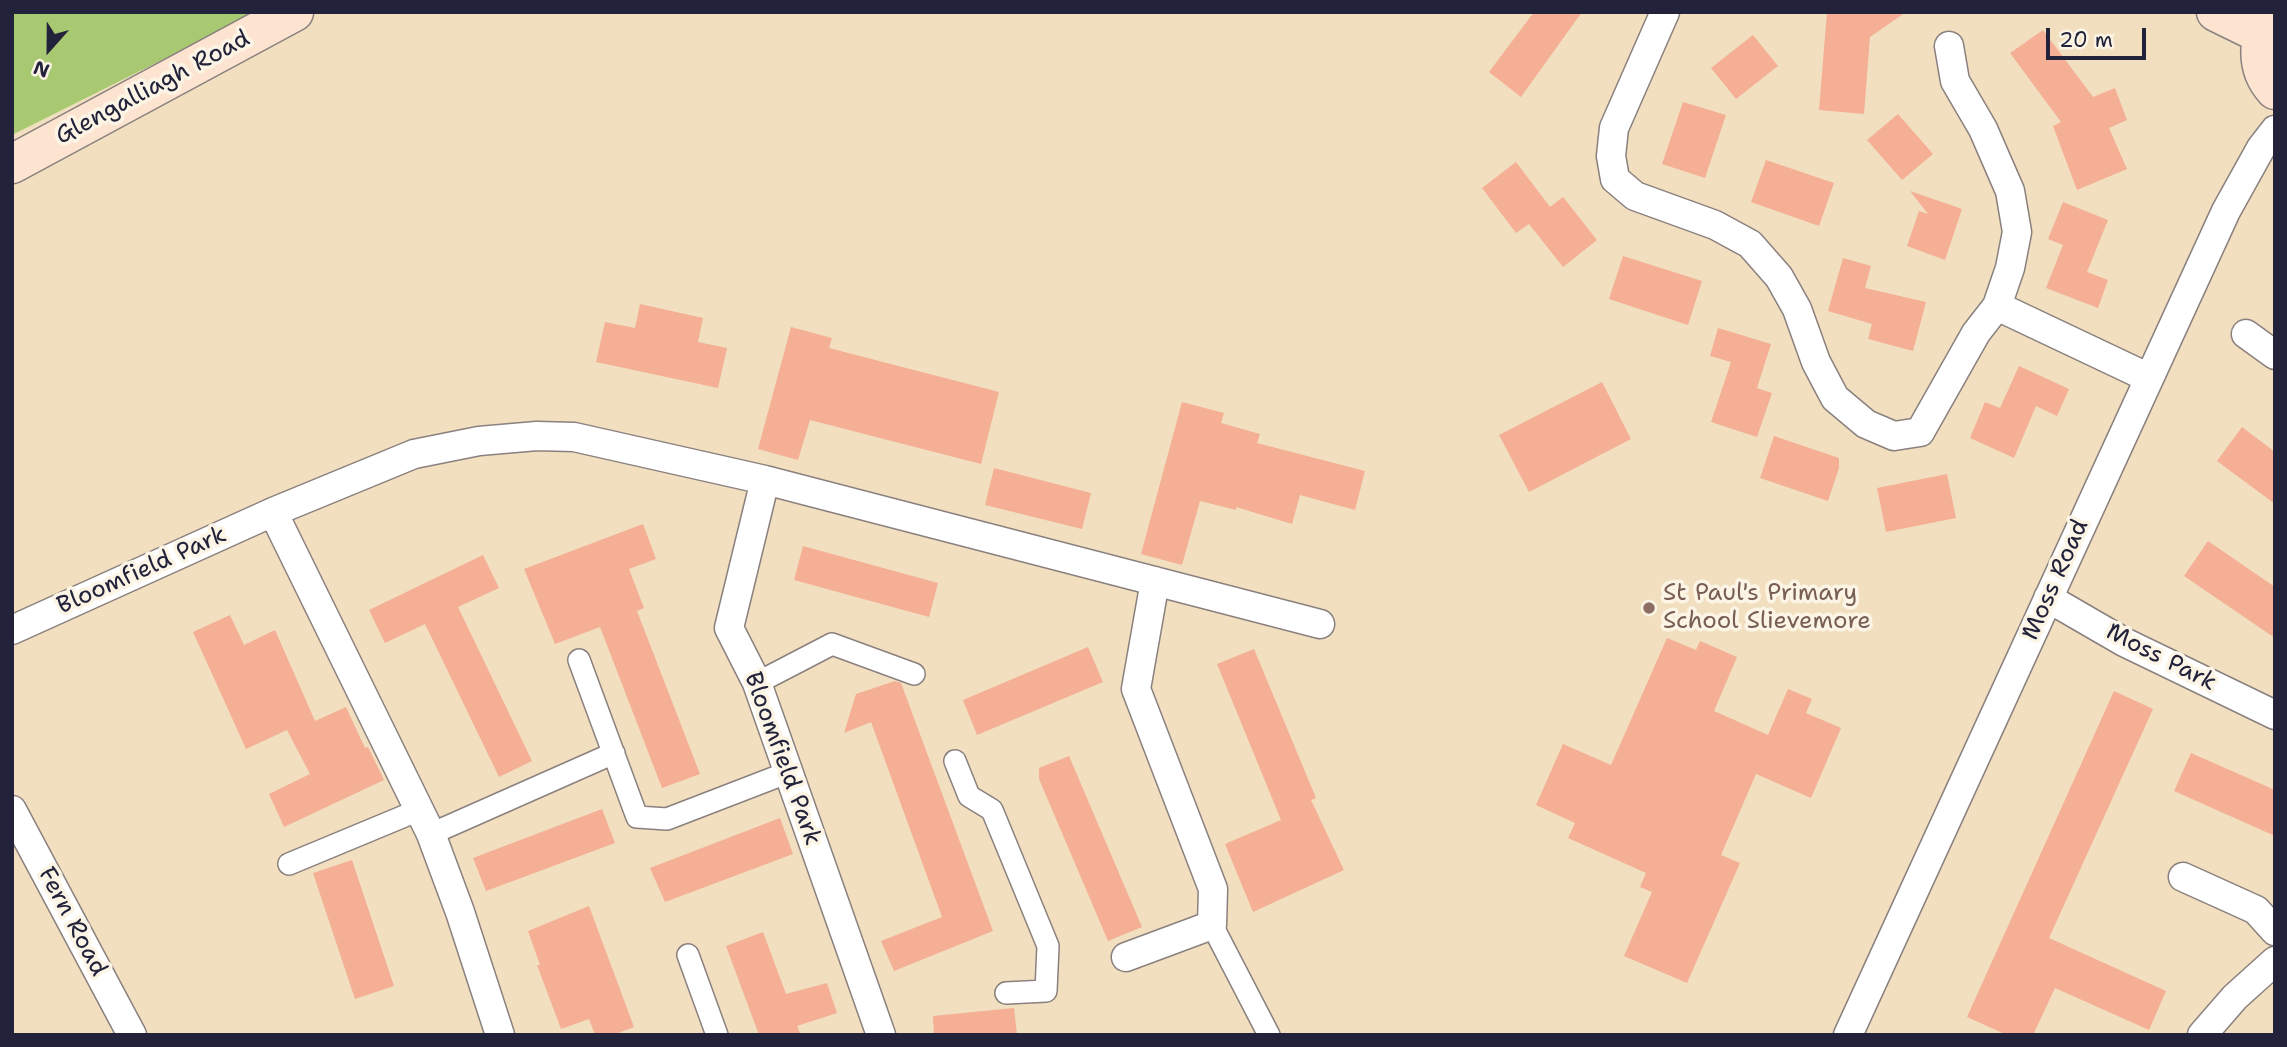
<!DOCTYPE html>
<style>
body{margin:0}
#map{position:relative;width:2287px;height:1047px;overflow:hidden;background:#f1dfc0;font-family:"Shantell Sans",sans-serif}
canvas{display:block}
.frame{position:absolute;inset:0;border:14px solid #22223b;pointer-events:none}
.north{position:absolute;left:14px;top:14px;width:70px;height:70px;-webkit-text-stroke:5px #fcf5e5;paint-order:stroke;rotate:201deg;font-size:19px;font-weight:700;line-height:28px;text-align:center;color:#22223b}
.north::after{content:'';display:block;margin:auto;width:24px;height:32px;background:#22223b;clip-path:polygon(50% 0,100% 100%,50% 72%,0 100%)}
.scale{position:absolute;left:2046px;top:28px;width:100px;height:32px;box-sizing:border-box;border:4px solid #22223b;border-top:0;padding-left:9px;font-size:21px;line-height:24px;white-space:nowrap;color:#22223b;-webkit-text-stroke:5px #fcf5e5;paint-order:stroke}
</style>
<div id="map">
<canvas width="2287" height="1047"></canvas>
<div class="frame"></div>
<div class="north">N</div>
<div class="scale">20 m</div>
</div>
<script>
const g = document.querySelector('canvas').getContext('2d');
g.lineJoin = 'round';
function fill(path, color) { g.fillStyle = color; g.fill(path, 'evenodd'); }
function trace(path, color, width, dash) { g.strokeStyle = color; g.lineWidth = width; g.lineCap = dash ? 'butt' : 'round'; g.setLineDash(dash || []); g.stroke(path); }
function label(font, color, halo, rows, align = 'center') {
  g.font = font + ' "Shantell Sans",sans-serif'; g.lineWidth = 7; g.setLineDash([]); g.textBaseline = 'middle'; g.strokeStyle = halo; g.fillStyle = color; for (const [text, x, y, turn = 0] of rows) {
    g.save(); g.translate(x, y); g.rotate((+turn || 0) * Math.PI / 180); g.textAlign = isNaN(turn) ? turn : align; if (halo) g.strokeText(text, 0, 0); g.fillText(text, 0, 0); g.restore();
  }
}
fill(new Path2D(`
 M 12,12 L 258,12 L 12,135 Z`), '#a8c971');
fill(new Path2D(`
 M 1534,12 L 1582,12 L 1521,97 L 1489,72 Z
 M 1827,12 L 1906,12 L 1870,37 L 1864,114 L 1819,110 Z
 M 2043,30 L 2093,97 L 2115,88 L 2127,120 L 2109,128 L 2127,169 L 2077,190 L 2053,126 L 2061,122 L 2010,53 Z
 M 1753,35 L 1778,66 L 1736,99 L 1711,68 Z
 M 1683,102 L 1726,115 L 1705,178 L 1662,164 Z
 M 1898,114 L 1933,154 L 1902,180 L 1867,140 Z
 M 1766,160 L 1834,183 L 1819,226 L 1751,202 Z
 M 1516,162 L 1550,207 L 1563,197 L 1597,240 L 1563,267 L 1529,224 L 1516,233 L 1482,188 Z
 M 1910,191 L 1962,209 L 1945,260 L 1907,246 L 1919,211 L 1928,214 Z
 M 2063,202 L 2108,220 L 2087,272 L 2108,280 L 2098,308 L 2046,288 L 2063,245 L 2048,239 Z
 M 1623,256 L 1702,281 L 1688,325 L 1609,299 Z
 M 1843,258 L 1871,266 L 1865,288 L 1926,302 L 1913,351 L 1868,339 L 1872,324 L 1828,311 Z
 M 640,304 L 703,318 L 698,342 L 727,348 L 718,388 L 596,362 L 605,322 L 635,328 Z
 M 791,327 L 832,338 L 829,348 L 999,392 L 981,464 L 810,420 L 798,460 L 758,449 Z
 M 1718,328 L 1771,344 L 1757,388 L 1772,393 L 1757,437 L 1711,422 L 1731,362 L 1710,356 Z
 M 2019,366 L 2069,389 L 2057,416 L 2036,406 L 2014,458 L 1970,438 L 1985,402 L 2000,408 Z
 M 1602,382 L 1631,439 L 1529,492 L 1499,435 Z
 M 1182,402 L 1224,413 L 1221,423 L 1260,434 L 1257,443 L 1365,471 L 1355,510 L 1300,495 L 1292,524 L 1236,507 L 1236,510 L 1200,501 L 1182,565 L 1141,554 Z
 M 2242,427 L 2275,452 L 2275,504 L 2217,461 Z
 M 1774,436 L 1839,458 L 1839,468 L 1828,501 L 1760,478 Z
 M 994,468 L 1091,493 L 1082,529 L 985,505 Z
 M 1947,474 L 1956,518 L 1886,532 L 1877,488 Z
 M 643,524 L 656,559 L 629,569 L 644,608 L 637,611 L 700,774 L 662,788 L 600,627 L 555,644 L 524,569 Z
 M 2208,541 L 2275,587 L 2275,638 L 2184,576 Z
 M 803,546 L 938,583 L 929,617 L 794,580 Z
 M 483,555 L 499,588 L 458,607 L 532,761 L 499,777 L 425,624 L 385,643 L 369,610 Z
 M 230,615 L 244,645 L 275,630 L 315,721 L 346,707 L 365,748 L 368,747 L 384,780 L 284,827 L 269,794 L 310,774 L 287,730 L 246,749 L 193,632 Z
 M 1667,638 L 1696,650 L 1700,641 L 1737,657 L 1714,711 L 1768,735 L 1788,689 L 1812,699 L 1806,713 L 1841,728 L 1811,798 L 1756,774 L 1721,855 L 1740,863 L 1687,983 L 1624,956 L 1652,892 L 1640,887 L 1646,873 L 1568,838 L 1575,823 L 1536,805 L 1563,744 L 1611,765 Z
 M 1088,647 L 1103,682 L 977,735 L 963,700 Z
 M 1254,649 L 1316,798 L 1311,800 L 1344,870 L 1253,912 L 1225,844 L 1281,820 L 1217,664 Z
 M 895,681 L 901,683 L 993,931 L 894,971 L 881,941 L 942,917 L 871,722 L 844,733 L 856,694 Z
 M 2114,691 L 2153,709 L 2049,938 L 2166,991 L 2149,1030 L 2055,988 L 2033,1035 L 2007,1035 L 1967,1017 Z
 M 2191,753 L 2275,790 L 2275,836 L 2174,791 Z
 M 1069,756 L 1142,927 L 1108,941 L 1039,779 L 1039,768 Z
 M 602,809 L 615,843 L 486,891 L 473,858 Z
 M 780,818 L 793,854 L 665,902 L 650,868 Z
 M 352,860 L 394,986 L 355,999 L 313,873 Z
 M 589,906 L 634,1027 L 613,1035 L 595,1035 L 589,1019 L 561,1029 L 537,965 L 540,965 L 528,931 Z
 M 763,932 L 786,994 L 827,983 L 837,1013 L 797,1026 L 801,1035 L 759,1035 L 726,946 Z
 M 1014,1008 L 1017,1035 L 934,1035 L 933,1016 Z`), '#f4af95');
const pedestrian = new Path2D(`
 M 579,660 L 637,817 L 667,819 L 789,772
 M 757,683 L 832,644 L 914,674
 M 955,761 L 969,796 L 992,810 L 1048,946 L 1046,991 L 1006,993
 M 431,834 L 614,753
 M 289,864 L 419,810
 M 1212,925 L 1269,1035
 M 688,955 L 717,1035`);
const minor = new Path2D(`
 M 1665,12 L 1614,128 L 1611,156 L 1615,179 L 1635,196 L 1715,225 L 1750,244 L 1779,277 L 1797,309 L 1816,362 L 1835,398 L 1866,424 L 1894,436 L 1920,432 L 1976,333 L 1997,306 L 2010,268 L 2017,232 L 2010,191 L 1983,129 L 1955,81 L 1949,46
 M 1997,306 L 2147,377
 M 2246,334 L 2275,355
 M 765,480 L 729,628 L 757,683 L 881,1035
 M 273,512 L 431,834 L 460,912 L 500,1035
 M 2048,598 L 2124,642 L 2275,715
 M 12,630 L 273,512 L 414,454 L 479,441 L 537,436 L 574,437 L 765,480 L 1320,624
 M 12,810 L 132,1035
 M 2183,877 L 2256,910 L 2275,931
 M 1126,957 L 1212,925 L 1213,889 L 1136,689 L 1155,581
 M 1848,1035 L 2226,211 L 2261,148 L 2275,130
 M 2202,1035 L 2235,997 L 2275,961`);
const secondary = new Path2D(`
 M 2216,12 L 2263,35
 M 2275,17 C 2255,37 2256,69 2275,90
 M 12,164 L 294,12`);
trace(pedestrian, '#8a807e', 24);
trace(minor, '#8a807e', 31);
trace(secondary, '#8a807e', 41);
trace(pedestrian, '#fff', 21);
trace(minor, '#fff', 28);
trace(secondary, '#fde4d1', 38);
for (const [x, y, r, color] of [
 [1649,608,7,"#8d6e63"]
]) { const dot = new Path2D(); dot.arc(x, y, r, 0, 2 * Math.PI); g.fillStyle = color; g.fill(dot); trace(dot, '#fcf5e5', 2.5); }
label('24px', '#22223b', '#fcf5e5', [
 ["Glengalliagh Road",153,88,-28],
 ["Bloomfield Park",142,571,-24],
 ["Moss Road",2056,580,-66],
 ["Moss Park",2161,658,27],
 ["Bloomfield Park",782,759,70],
 ["Fern Road",72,922,62]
]);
label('24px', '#785e54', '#fcf5e5', [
 ["St Paul's Primary",1663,594],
 ["School Slievemore",1663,622]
], 'left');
</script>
